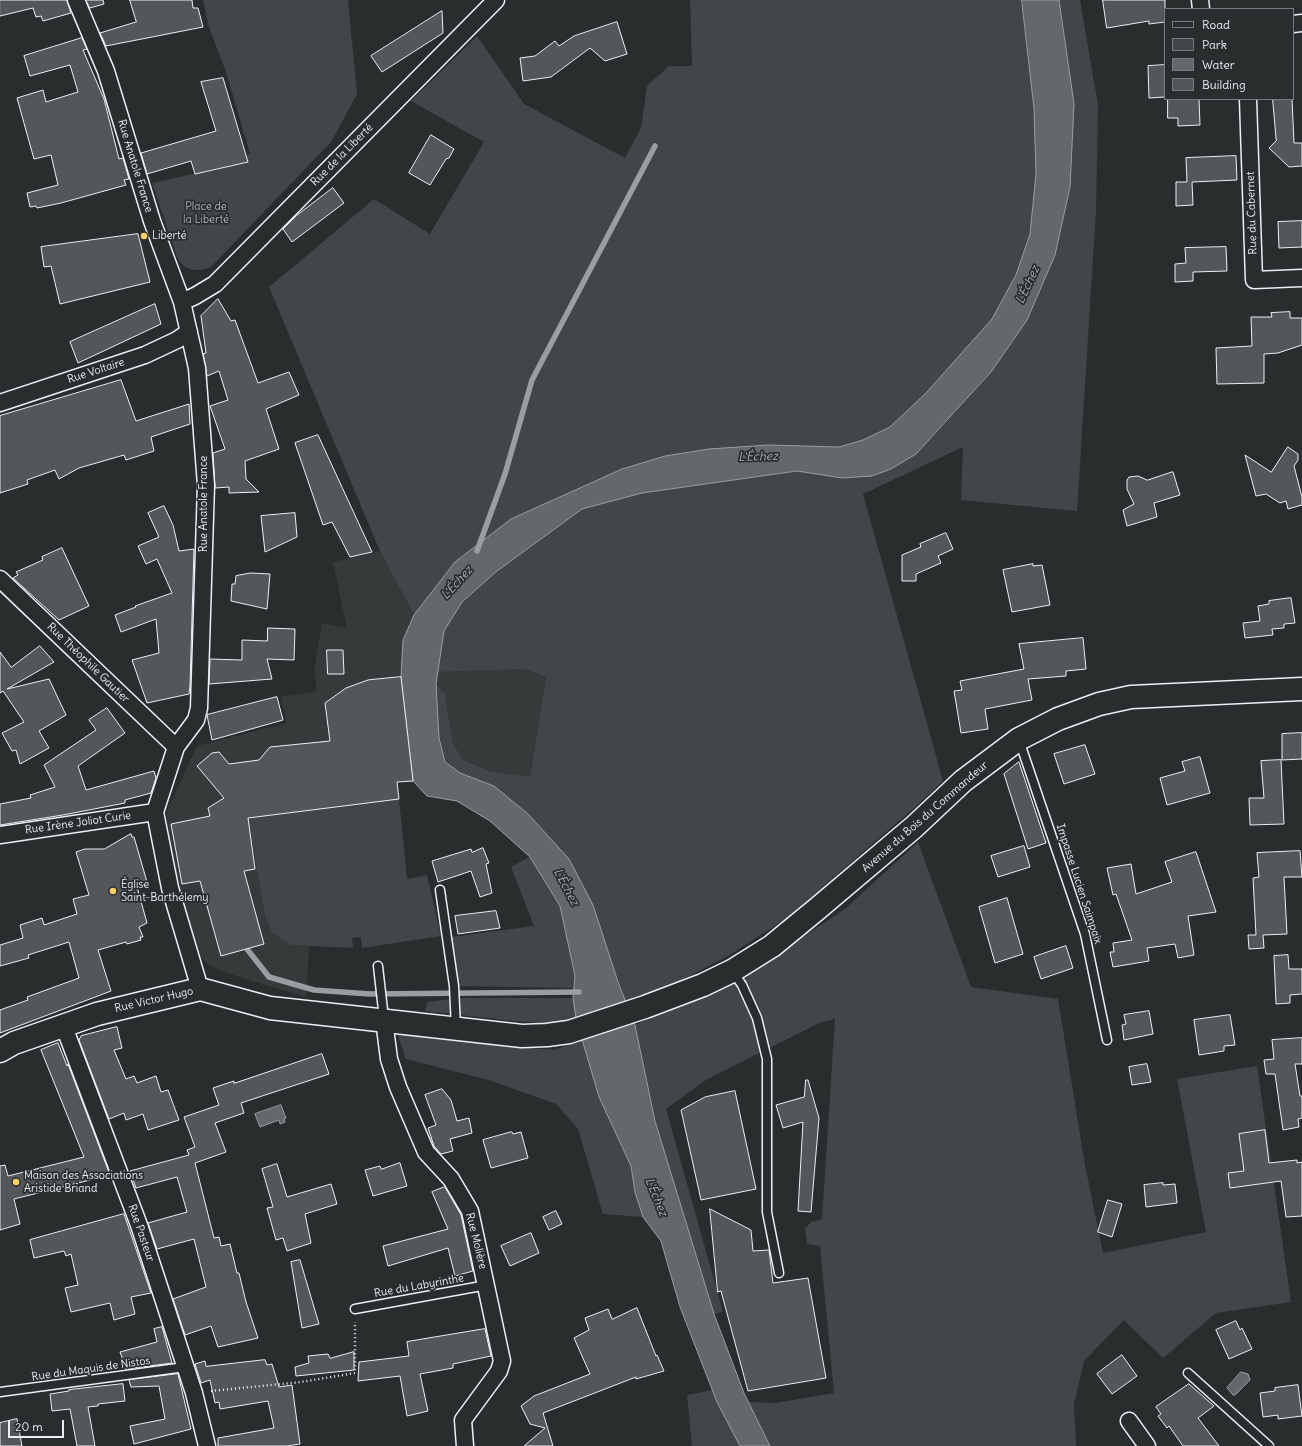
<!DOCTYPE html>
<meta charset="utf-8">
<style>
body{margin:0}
#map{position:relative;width:1302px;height:1446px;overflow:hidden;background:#2a2d2e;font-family:Delius,sans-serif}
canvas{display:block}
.legend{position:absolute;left:1164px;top:8px;width:130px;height:92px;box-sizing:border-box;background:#2a2d2e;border:1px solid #767b7f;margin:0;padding:5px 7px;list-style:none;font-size:12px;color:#e8f1f8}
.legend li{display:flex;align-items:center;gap:8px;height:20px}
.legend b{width:20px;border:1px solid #767b7f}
.scale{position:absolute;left:8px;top:1420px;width:56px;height:18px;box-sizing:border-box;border:2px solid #e8f1f8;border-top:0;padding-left:5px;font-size:12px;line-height:14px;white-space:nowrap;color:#e8f1f8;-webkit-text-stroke:3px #2a2d2e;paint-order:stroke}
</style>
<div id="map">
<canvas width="1302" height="1446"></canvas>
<ul class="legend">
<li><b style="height:5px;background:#2a2d2e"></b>Road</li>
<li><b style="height:11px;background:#424648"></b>Park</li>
<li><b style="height:11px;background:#63686b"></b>Water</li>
<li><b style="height:11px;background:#535759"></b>Building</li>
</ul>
<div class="scale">20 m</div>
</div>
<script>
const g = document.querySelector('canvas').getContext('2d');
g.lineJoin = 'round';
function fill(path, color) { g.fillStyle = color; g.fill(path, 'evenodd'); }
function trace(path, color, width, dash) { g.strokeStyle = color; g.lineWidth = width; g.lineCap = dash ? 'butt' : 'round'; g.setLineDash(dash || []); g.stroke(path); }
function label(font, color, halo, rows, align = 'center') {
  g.font = font + ' Delius,sans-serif'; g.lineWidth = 3.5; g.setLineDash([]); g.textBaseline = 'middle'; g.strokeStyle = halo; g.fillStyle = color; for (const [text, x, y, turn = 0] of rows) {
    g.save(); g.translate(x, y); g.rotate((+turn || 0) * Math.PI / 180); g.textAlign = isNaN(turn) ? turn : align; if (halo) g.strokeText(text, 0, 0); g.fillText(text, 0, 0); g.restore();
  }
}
fill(new Path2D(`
 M 380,551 L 414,615 L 403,640 L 413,781 L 397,782 L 399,799 L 248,818 L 265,916 L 272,933 L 292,945 L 309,946 L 306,997 L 239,977 L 210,966 L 196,953 L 174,869 L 166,813 L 197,746 L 287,723 L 281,697 L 317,691 L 314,670 L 322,623 L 347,628 L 333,562 Z
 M 524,669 L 546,677 L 530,777 L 490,771 L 463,760 L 453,743 L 445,694 L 436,684 L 437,672 Z`), '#363a3b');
fill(new Path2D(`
 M 203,0 L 348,0 L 357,94 L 331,142 L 211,267 C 198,272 186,272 178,259 L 152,183 L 248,162 L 246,155 L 250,154 L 226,72 L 209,27 Z
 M 690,0 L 1022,0 L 1034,109 L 1036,174 L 1030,234 L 1016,275 L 992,319 L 927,392 L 890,427 L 863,440 L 839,447 L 768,445 L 709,449 L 665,456 L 622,469 L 511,519 L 455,562 L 414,615 L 380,551 L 269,287 L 374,199 L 430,234 L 484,142 L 411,101 L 477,36 L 524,104 L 625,158 L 641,128 L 647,86 L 669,66 L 692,66 Z
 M 1059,0 L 1080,0 L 1098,105 L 1096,211 L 1077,511 L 961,500 L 963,447 L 863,494 L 943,781 L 913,809 L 784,920 L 728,956 L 676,983 L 626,1001 L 569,859 L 528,814 L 494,786 L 460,773 L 445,762 L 439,738 L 436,684 L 445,694 L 453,743 L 463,760 L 490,771 L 530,777 L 546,677 L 524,669 L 437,672 L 444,631 L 462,602 L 497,571 L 582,509 L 642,493 L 797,471 L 842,478 L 916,454 L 948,420 L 991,372 L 1027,320 L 1067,54 Z
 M 399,799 L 407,879 L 427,875 L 441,936 L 362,948 L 361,937 L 352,938 L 353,948 L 292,945 L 272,933 L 265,916 L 248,818 Z
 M 918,842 L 971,987 L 1058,999 L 1085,1165 L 1103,1253 L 1206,1232 L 1177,1079 L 1257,1066 L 1291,1302 L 1216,1313 L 1163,1358 L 1124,1320 L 1084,1361 L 1074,1404 L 1076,1446 L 770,1446 L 749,1402 L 776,1403 L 834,1393 L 820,1246 L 807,1244 L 805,1229 L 811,1222 L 822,1219 L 835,1019 L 819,1023 L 706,1080 L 666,1109 L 723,1312 L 714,1314 L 655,1121 L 635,1025 L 727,986 L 845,909 Z
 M 530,857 L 560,906 L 575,976 L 573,988 L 459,986 L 452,937 L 534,926 L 511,867 Z
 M 459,998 L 573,998 L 576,1019 L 562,1024 L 514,1021 L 425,1011 L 428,1002 Z
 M 396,1030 L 468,1042 L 554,1050 L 582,1040 L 599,1097 L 631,1166 L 635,1192 L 643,1217 L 603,1214 L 578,1129 L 556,1104 L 489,1080 L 406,1059 Z
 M 713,1390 L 740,1446 L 692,1446 L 687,1395 Z`), '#424648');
const water = new Path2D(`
 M 1022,0 L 1059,0 L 1074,104 L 1070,187 L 1055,255 L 1027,320 L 991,372 L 916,454 L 891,469 L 872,476 L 842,478 L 797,471 L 642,493 L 582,509 L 497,571 L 462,602 L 444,631 L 436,684 L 439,738 L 445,762 L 460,773 L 494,786 L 528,814 L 569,859 L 593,905 L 618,982 L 635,1025 L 655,1121 L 714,1314 L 744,1393 L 770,1446 L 740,1446 L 717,1402 L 680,1307 L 661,1241 L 643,1217 L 635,1192 L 631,1166 L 599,1097 L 576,1019 L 573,998 L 575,976 L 560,906 L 530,857 L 490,821 L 457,801 L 427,796 L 413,781 L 401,677 L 403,640 L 414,615 L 455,562 L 511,519 L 622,469 L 665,456 L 709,449 L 768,445 L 839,447 L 863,440 L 890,427 L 927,392 L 992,319 L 1016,275 L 1030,234 L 1036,174 L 1034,109 Z
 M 281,1105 L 286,1118 L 284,1119 L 285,1122 L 280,1124 L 279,1120 L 260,1127 L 255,1114 Z
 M 1241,1372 L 1248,1374 L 1250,1380 L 1235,1395 L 1233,1395 L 1227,1388 Z`);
fill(water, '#63686b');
trace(water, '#989fa3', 1);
trace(new Path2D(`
 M 477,551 L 505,474 L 532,380 L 655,146
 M 247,949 L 269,977 L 314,990 L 370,994 L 579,992`), '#989fa3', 5.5);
const building = new Path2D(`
 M 0,0 L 67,0 L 71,13 L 43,21 L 41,16 L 36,17 L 33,8 L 0,16 Z
 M 86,0 L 103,0 L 104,4 L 90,8 Z
 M 130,0 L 192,0 L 193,8 L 198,8 L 203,27 L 106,46 L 100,33 L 136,22 Z
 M 1103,0 L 1165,0 L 1165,22 L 1149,24 L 1149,21 L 1107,28 Z
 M 442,11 L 443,33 L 382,72 L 371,56 Z
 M 617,22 L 627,54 L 605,61 L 590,48 L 551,77 L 523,81 L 520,58 L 535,56 L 555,41 L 559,46 L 574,36 Z
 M 82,38 L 87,49 L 83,50 L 104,99 L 119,159 L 123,158 L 129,179 L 124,180 L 126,185 L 61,203 L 37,208 L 36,206 L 30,207 L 27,193 L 58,185 L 51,155 L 34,159 L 17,98 L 43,90 L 46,102 L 78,92 L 70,65 L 30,76 L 24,56 Z
 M 1165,65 L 1165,97 L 1149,98 L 1148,66 Z
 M 223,78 L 248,162 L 195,174 L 191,161 L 147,174 L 141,153 L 216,131 L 201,82 Z
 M 1168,99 L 1199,99 L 1200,125 L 1178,126 L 1178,118 L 1168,118 Z
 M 1273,99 L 1292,99 L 1294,143 L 1302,143 L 1302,166 L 1289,167 L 1269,148 L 1276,141 Z
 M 431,135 L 454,149 L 449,158 L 446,159 L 430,185 L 409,173 Z
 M 1236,156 L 1237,180 L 1192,182 L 1193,205 L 1176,206 L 1176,182 L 1187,182 L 1186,158 Z
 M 333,188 L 344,203 L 292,242 L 283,229 L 296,216 Z
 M 1302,221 L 1302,247 L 1279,248 L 1278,222 Z
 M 138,234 L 150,282 L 60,304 L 51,266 L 44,267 L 41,247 Z
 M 1226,247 L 1227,271 L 1193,272 L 1193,281 L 1175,282 L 1175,264 L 1186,263 L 1185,248 Z
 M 218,299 L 231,321 L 235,320 L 258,383 L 289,372 L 299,395 L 266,409 L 279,449 L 245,461 L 246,479 L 259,492 L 229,493 L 229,487 L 215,488 L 213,453 L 225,449 L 210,406 L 228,400 L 219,371 L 207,376 L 203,354 L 206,353 L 201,316 Z
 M 155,304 L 161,324 L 78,363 L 70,342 Z
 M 1290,312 L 1290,318 L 1302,318 L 1302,345 L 1278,353 L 1264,354 L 1264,383 L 1217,384 L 1216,348 L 1252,346 L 1251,317 L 1272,317 L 1271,313 Z
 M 121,380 L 136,421 L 189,404 L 190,424 L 151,437 L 154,451 L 126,460 L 124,455 L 79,468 L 59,479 L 55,470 L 27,480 L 28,484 L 0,493 L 0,416 Z
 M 318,435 L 341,485 L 372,552 L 350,557 L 332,522 L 323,525 L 295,443 Z
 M 1288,447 L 1298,454 L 1298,460 L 1294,466 L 1302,497 L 1302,505 L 1288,509 L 1286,501 L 1280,503 L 1266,494 L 1256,496 L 1245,455 L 1271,472 Z
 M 1173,472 L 1180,495 L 1154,503 L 1157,517 L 1127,526 L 1123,510 L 1134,504 L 1127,489 L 1127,480 L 1129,477 L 1138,476 L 1147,480 Z
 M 164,506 L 173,525 L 179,551 L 194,549 L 190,685 L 189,694 L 147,703 L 132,660 L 159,653 L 156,619 L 121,632 L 115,615 L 136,607 L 135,606 L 172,593 L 157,559 L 146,564 L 138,546 L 159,537 L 148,513 Z
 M 295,513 L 297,537 L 265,552 L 261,516 Z
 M 946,533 L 953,549 L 938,556 L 941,563 L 916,574 L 916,581 L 902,581 L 902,555 L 921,547 L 920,544 Z
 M 62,548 L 89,606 L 59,620 L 13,578 L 18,575 L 16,572 L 43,560 L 42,557 Z
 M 1033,564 L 1033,566 L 1042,565 L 1050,605 L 1012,612 L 1003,570 Z
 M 251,573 L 270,574 L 267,609 L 231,601 L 232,584 L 235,584 L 236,576 Z
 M 1291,598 L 1295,623 L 1284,624 L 1284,628 L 1272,629 L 1273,635 L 1245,638 L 1243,623 L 1260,621 L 1258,606 L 1269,604 L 1269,601 Z
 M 268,628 L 295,629 L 294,660 L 267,659 L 272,679 L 209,684 L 210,659 L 242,660 L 242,640 L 267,641 Z
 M 1083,638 L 1086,669 L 1066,671 L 1066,676 L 1028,679 L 1032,700 L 985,709 L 988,729 L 961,733 L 954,691 L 962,690 L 960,681 L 1024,669 L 1019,644 Z
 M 40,646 L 54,662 L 7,689 L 49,679 L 66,715 L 39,731 L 49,748 L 20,764 L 16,750 L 12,751 L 2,733 L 24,722 L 3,691 L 0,693 L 0,652 L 11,667 Z
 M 327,650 L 343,650 L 344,674 L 328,674 Z
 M 401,677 L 413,781 L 397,782 L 399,799 L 248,818 L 255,869 L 244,871 L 264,944 L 221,956 L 200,881 L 182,884 L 171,824 L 210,816 L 208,808 L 224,798 L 197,766 L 212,753 L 219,752 L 229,764 L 259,760 L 270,747 L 330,741 L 325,703 L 346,688 L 368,680 Z
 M 277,697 L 283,720 L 212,740 L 207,715 Z
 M 107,708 L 125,733 L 78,766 L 86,790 L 154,771 L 156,778 L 151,793 L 125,800 L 125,803 L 63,815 L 0,825 L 0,804 L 31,798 L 30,795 L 55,787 L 44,765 L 96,730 L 89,720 Z
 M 1302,733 L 1302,759 L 1282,760 L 1282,734 Z
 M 1085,745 L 1095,774 L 1064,784 L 1054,754 Z
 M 1200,757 L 1210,793 L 1167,805 L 1160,778 L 1185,771 L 1182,762 Z
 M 1281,760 L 1284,824 L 1250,825 L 1249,798 L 1264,798 L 1261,761 Z
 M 1019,762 L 1046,843 L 1028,849 L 1004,774 Z
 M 131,834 L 132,837 L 134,837 L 147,882 L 146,884 L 137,887 L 147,923 L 139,927 L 143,937 L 140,937 L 141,940 L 127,944 L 126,942 L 98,950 L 111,991 L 0,1033 L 0,1010 L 28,1000 L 27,997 L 79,978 L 69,942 L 28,955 L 29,958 L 0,966 L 0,945 L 23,938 L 20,925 L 42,918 L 44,925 L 77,914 L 73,899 L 89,895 L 76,852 L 85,849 L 104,849 Z
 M 1024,846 L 1030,867 L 998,877 L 991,856 Z
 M 483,848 L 489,863 L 486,864 L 492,893 L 480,897 L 471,871 L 438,882 L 432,861 L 471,849 L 472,852 Z
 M 1300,851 L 1302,877 L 1284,877 L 1287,934 L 1263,935 L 1264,948 L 1249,949 L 1248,935 L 1256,935 L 1253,878 L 1259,877 L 1257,853 Z
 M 1196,852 L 1216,912 L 1188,916 L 1194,955 L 1178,958 L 1175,944 L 1147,948 L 1149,961 L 1113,967 L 1110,952 L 1114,952 L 1113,943 L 1132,940 L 1116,894 L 1113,895 L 1107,868 L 1131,864 L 1136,894 L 1172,882 L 1165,862 Z
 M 1007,898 L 1023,954 L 995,963 L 979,907 Z
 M 496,911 L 500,928 L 458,934 L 455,916 Z
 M 1066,946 L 1073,968 L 1041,979 L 1034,957 Z
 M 1288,955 L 1289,969 L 1302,969 L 1302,994 L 1290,995 L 1290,1003 L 1276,1004 L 1274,956 Z
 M 1149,1011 L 1153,1034 L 1124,1040 L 1122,1025 L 1126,1024 L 1124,1015 Z
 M 1230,1015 L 1235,1045 L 1224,1046 L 1224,1051 L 1199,1055 L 1194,1020 Z
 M 117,1027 L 122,1048 L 114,1050 L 126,1079 L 134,1076 L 137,1083 L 156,1076 L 161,1092 L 168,1090 L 179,1120 L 148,1130 L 143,1114 L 126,1120 L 124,1113 L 109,1119 L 79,1040 L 81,1036 Z
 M 1302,1038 L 1302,1064 L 1295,1064 L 1300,1096 L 1302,1096 L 1302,1118 L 1298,1119 L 1299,1127 L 1283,1130 L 1275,1074 L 1266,1074 L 1264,1060 L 1274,1059 L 1272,1040 Z
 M 58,1043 L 67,1066 L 68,1064 L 110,1175 L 14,1199 L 20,1224 L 0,1230 L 0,1166 L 5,1165 L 8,1176 L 84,1157 L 41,1050 Z
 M 322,1054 L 329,1074 L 241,1103 L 244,1113 L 215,1123 L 226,1152 L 195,1163 L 214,1238 L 219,1237 L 221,1246 L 230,1244 L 237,1273 L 239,1273 L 246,1302 L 258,1338 L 218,1347 L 211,1326 L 185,1335 L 173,1299 L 206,1287 L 194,1239 L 157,1249 L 148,1223 L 187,1212 L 177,1177 L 136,1188 L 130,1171 L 189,1155 L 187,1150 L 195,1147 L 184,1117 L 219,1105 L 213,1088 L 234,1081 L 234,1083 Z
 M 1147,1064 L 1151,1082 L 1132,1085 L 1129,1067 Z
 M 806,1080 L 808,1080 L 819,1118 L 811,1212 L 798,1211 L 803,1122 L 783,1128 L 776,1105 L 804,1097 Z
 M 442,1089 L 451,1100 L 457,1121 L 469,1118 L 472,1133 L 450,1139 L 453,1151 L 441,1154 L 434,1146 L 428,1128 L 436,1125 L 425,1095 Z
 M 735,1091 L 756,1189 L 701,1200 L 681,1110 L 705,1097 Z
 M 1265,1130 L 1269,1163 L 1297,1160 L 1297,1163 L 1302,1162 L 1302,1216 L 1286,1217 L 1281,1181 L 1230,1188 L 1228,1173 L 1244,1171 L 1239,1134 Z
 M 512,1132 L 513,1134 L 521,1132 L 528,1158 L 491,1168 L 483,1140 Z
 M 400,1163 L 407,1186 L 373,1196 L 365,1170 L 380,1166 L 381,1169 Z
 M 277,1164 L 287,1197 L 331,1184 L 337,1204 L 305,1214 L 311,1243 L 287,1251 L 283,1238 L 276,1240 L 267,1208 L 273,1207 L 262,1169 Z
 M 1163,1183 L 1163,1185 L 1175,1184 L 1177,1203 L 1146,1207 L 1144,1185 Z
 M 445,1187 L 461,1215 L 473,1271 L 455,1276 L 448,1248 L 388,1266 L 383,1246 L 448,1229 L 432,1192 Z
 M 1108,1200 L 1122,1204 L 1112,1237 L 1098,1232 Z
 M 710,1209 L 751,1230 L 753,1251 L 769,1250 L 773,1283 L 808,1278 L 826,1378 L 748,1391 L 721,1291 L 718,1292 Z
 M 556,1211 L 562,1224 L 549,1230 L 543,1217 Z
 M 124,1214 L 151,1293 L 131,1297 L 135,1314 L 114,1320 L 110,1303 L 71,1312 L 65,1288 L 78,1285 L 71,1254 L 66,1256 L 64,1251 L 34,1258 L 30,1240 Z
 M 531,1233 L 539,1253 L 510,1266 L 501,1246 Z
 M 300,1260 L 319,1324 L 302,1328 L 291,1262 Z
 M 637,1308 L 656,1356 L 657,1355 L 664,1371 L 636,1379 L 636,1377 L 543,1413 L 553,1446 L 524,1446 L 545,1428 L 530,1424 L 521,1406 L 534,1396 L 590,1374 L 574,1338 L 589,1330 L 585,1318 L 608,1309 L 612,1319 Z
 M 1236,1321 L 1240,1330 L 1242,1328 L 1252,1349 L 1229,1359 L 1216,1330 Z
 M 162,1327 L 172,1363 L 126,1369 L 120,1352 L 157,1342 L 154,1329 Z
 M 485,1329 L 491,1356 L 453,1364 L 453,1368 L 420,1374 L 428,1411 L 407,1416 L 400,1376 L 358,1381 L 359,1362 L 409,1356 L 407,1342 Z
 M 354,1352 L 354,1370 L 296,1376 L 295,1367 L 309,1363 L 308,1356 L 328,1354 L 330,1358 Z
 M 1122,1355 L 1137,1376 L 1112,1394 L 1097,1374 Z
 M 265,1360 L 267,1365 L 272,1364 L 279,1387 L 292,1385 L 300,1444 L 287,1446 L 218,1446 L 218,1438 L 274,1428 L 268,1401 L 220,1409 L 219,1402 L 215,1403 L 210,1380 L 201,1383 L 195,1364 L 205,1361 L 206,1366 Z
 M 178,1374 L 191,1429 L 134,1444 L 130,1426 L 165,1419 L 159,1386 L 131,1387 L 129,1380 Z
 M 123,1384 L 125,1401 L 98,1404 L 98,1406 L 88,1407 L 95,1446 L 77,1446 L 70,1409 L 52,1411 L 50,1394 L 69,1391 L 69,1390 Z
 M 1189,1384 L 1214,1406 L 1198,1418 L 1219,1446 L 1183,1446 L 1169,1426 L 1167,1428 L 1158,1416 L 1161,1414 L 1156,1407 Z
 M 1298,1385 L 1302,1416 L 1278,1419 L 1278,1415 L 1263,1417 L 1260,1393 L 1275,1391 L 1275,1388 Z
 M 17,1419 L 22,1446 L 0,1446 L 0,1423 Z`);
fill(building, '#535759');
trace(building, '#e8f1f8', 1);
const lane = new Path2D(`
 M 1019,740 L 1085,934 L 1107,1040
 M 440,890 L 454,986 L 456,1028
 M 378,966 L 384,1019
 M 733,972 L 742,985 L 757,1018 L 767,1059 L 767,1212 L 779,1273
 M 355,1309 L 487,1285
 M 1188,1373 L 1269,1446
 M 0,1392 L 185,1367`);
const street = new Path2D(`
 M 76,0 L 106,71 L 152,221 L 182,302 L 197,368 L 206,485 L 199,708 L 196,720 L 176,747 L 155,812 L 170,888 L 200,989
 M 1200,0 L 1201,9
 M 1293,24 L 1302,23
 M 1248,99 L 1254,280 L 1302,278
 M 182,302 L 195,296 L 215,284 L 496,0
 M 0,403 L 145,355 L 177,340 L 189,332
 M 0,579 L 176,747
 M 0,835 L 155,812
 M 384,1020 L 389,1059 L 398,1087 L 426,1152 L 451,1179 L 470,1211 L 502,1361 L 499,1371 L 463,1420 L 465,1446
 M 63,1024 L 139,1225 L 194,1393 L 207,1446
 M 1129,1421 L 1147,1446`);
const secondary = new Path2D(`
 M 0,1051 L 14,1043 L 97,1014 L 200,989 L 270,1008 L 522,1036 L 547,1035 L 569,1032 L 645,1007 L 703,985 L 732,971 L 772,946 L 817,909 L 914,827 L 963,781 L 1019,739 L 1058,719 L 1099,704 L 1131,697 L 1302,689`);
trace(lane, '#e8f1f8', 11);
trace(street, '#e8f1f8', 19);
trace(secondary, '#e8f1f8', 25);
trace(new Path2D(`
 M 211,1391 L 301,1382 L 355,1373 L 355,1322`), '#e8f1f8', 2.5, [1, 3]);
trace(lane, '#2a2d2e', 8);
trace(street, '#2a2d2e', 16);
trace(secondary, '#2a2d2e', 22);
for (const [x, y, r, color] of [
 [144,236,4,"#ffd166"],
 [113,891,4,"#ffd166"],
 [16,1182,4,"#ffd166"]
]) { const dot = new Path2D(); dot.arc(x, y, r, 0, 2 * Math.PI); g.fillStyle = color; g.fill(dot); trace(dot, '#2a2d2e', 1.5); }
label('11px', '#e8f1f8', '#2a2d2e', [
 ["Rue de la Liberté",342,155,-45],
 ["Rue Anatole France",135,166,73],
 ["Rue du Cabernet",1252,213,-92],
 ["Rue Voltaire",96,371,-18],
 ["Rue Anatole France",204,504,-90],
 ["Rue Théophile Gautier",88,663,44],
 ["Avenue du Bois du Commandeur",925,817,-41],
 ["Rue Irène Joliot Curie",78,823,-8],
 ["Impasse Lucien Saimpaix",1079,884,72],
 ["Rue Victor Hugo",154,1000,-13],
 ["Rue Pasteur",141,1233,71],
 ["Rue Molière",476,1241,76],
 ["Rue du Labyrinthe",419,1286,-10],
 ["Rue du Maquis de Nistos",91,1369,-8]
]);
label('11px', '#aeb5ba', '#2a2d2e', [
 ["Place de",206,207],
 ["la Liberté",206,220]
]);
label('11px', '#e8f1f8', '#2a2d2e', [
 ["Liberté",152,236],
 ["Église",121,885],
 ["Saint-Barthélemy",121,898],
 ["Maison des Associations",24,1176],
 ["Aristide Briand",24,1189]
], 'left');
label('italic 12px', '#acb3b9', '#2a2d2e', [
 ["L'Échez",1028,285,-65],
 ["L'Échez",758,457,-2],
 ["L'Échez",457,583,-48],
 ["L'Échez",566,887,62],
 ["L'Échez",656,1197,68]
]);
</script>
